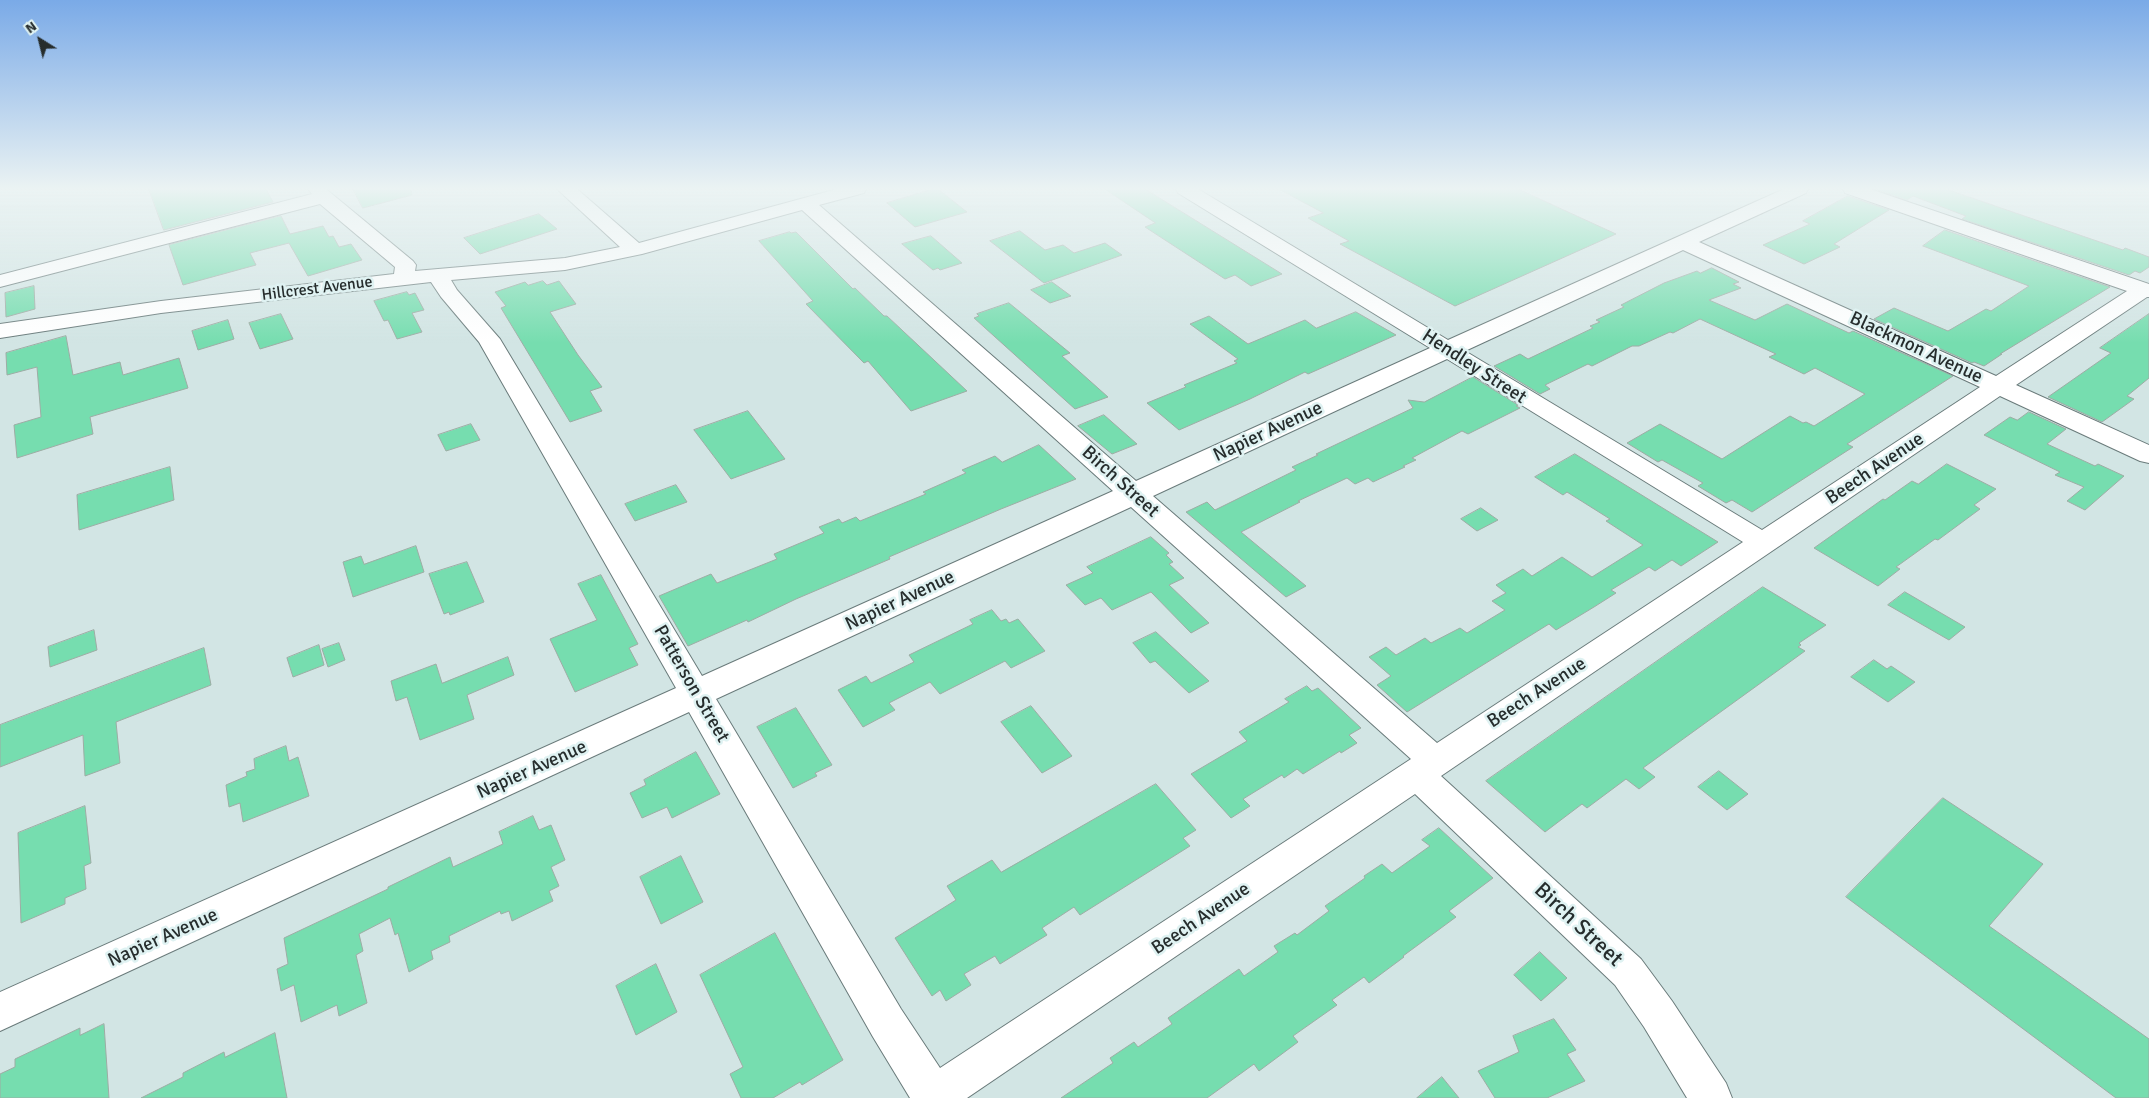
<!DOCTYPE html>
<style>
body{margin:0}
#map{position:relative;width:2149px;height:1098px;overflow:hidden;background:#d2e5e4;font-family:Signika,sans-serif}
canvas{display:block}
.north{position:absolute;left:15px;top:15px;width:50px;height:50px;-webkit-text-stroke:4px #dff2f2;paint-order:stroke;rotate:324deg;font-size:14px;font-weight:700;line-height:20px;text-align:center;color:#262d2d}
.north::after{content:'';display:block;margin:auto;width:18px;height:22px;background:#262d2d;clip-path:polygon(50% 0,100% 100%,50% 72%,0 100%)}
</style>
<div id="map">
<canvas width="2149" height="1098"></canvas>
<div class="north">N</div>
</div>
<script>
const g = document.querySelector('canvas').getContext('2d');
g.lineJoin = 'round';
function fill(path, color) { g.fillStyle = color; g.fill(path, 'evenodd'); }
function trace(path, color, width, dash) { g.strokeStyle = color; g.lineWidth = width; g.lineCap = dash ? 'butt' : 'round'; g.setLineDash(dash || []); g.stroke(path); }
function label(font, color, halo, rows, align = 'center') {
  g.font = font + ' Signika,sans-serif'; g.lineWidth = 5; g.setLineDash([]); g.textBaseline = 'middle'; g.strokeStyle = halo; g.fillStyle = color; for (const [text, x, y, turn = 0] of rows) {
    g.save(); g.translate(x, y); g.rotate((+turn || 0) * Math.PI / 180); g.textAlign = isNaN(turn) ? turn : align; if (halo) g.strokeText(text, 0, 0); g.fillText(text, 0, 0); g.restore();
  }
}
const building = new Path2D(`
 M 149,189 L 266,189 L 273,202 L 164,230 Z
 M 353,189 L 411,189 L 412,195 L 363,208 Z
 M 933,189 L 938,189 L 967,212 L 915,227 L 887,203 Z
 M 1105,189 L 1145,189 L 1282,274 L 1251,286 L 1235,275 L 1225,279 L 1145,227 L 1155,223 Z
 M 1279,189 L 1518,189 L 1616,234 L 1455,306 L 1340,244 L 1349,241 L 1308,218 L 1323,213 Z
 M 1875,189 L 1946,189 L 2123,250 L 2125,248 L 2149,257 L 2149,267 L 2140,273 L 2135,271 L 2129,275 L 1962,219 L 1966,216 L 1913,196 L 1907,200 Z
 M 1848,196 L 1889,210 L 1834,244 L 1840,247 L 1804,264 L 1763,245 L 1810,224 L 1803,221 Z
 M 539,214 L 557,229 L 480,254 L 464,238 Z
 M 281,216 L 290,234 L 323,226 L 329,237 L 333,236 L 339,247 L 351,244 L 362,260 L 308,276 L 289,243 L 250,253 L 256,265 L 183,285 L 169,245 Z
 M 1945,230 L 2110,287 L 2000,354 L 2002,354 L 1984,366 L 1974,362 L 1972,363 L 1874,319 L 1894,308 L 1948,331 L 1986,309 L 1991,311 L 2029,286 L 1923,246 Z
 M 1020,231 L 1045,250 L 1063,245 L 1074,253 L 1105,243 L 1122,255 L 1044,283 L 990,241 Z
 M 790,232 L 791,233 L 796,232 L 853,289 L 855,288 L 884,316 L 887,316 L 967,391 L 911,411 L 868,361 L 864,363 L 806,304 L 813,301 L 759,241 Z
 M 931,236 L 962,263 L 940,270 L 938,268 L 933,270 L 902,244 Z
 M 1712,268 L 1739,282 L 1733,284 L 1741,288 L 1709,300 L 1755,320 L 1787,304 L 1849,333 L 1853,331 L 1953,376 L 1847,444 L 1853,447 L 1752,512 L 1732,500 L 1726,503 L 1698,486 L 1703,483 L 1662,460 L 1658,462 L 1627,443 L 1660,424 L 1722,459 L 1790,416 L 1803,423 L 1806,422 L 1814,426 L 1865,394 L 1815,368 L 1804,374 L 1769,357 L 1776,354 L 1700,319 L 1673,333 L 1670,332 L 1639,346 L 1632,346 L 1592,366 L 1588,364 L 1545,385 L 1550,389 L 1540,394 L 1494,366 L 1520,354 L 1528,359 L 1593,328 L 1590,326 L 1600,322 L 1596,320 L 1624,307 L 1621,305 L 1664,283 L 1697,271 L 1700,273 Z
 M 543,281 L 547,285 L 559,281 L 576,304 L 550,312 L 578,355 L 602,387 L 590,391 L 602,411 L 570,422 L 501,308 L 506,306 L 495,292 L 525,282 L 528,285 Z
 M 1052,282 L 1071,296 L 1050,303 L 1031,290 Z
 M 34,286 L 35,309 L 6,317 L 5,293 Z
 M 407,292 L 409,295 L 415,293 L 424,310 L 412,313 L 422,332 L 397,339 L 388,320 L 384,321 L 374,301 Z
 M 1009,303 L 1070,353 L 1062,356 L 1108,397 L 1075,409 L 974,318 L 979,316 L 977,314 Z
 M 1356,312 L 1396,335 L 1308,374 L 1305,372 L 1250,399 L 1179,430 L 1147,403 L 1186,387 L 1184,385 L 1237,363 L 1234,361 L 1238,359 L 1190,324 L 1209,316 L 1248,344 L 1305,320 L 1316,328 Z
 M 281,314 L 293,339 L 260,349 L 249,323 Z
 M 2149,314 L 2149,378 L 2127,396 L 2134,399 L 2102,422 L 2048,397 L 2111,353 L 2100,348 Z
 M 228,320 L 234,339 L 198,350 L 192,331 Z
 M 66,336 L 73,375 L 120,362 L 123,375 L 179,358 L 188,388 L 90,417 L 93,434 L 17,458 L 14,425 L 41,417 L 37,367 L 7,375 L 6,353 Z
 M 1473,377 L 1518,405 L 1516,406 L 1520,408 L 1468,434 L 1462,431 L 1412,458 L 1416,460 L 1403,466 L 1405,467 L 1373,482 L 1368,478 L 1355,484 L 1347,478 L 1298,501 L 1300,502 L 1241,532 L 1306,586 L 1286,597 L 1186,512 L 1207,502 L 1215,510 L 1296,470 L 1292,467 L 1318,455 L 1316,454 L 1413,408 L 1408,400 L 1424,402 Z
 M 748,411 L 785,459 L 731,479 L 694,430 Z
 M 2029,412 L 2066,429 L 2047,444 L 2095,466 L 2098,464 L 2124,476 L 2085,510 L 2067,501 L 2084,487 L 2055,475 L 2060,472 L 1984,435 L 2010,417 L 2017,420 Z
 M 1104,415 L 1137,444 L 1112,454 L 1078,426 Z
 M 471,424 L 480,440 L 446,451 L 438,435 Z
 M 1039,445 L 1076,479 L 1001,509 L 889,557 L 890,559 L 796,599 L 748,622 L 747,620 L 688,646 L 659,596 L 711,574 L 717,583 L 777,559 L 774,554 L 824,533 L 819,527 L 839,519 L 842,523 L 856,517 L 860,521 L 926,494 L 923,492 L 966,473 L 962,470 L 995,456 L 1002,462 Z
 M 1575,454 L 1718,542 L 1681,566 L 1672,560 L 1655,571 L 1649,567 L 1611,590 L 1616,593 L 1594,607 L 1556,630 L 1549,624 L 1407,712 L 1377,685 L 1391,676 L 1369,657 L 1386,647 L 1396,655 L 1425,638 L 1431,643 L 1460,628 L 1467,633 L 1505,610 L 1492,601 L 1506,593 L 1496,585 L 1523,569 L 1532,576 L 1562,557 L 1592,577 L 1643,545 L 1606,521 L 1610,519 L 1567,492 L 1563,495 L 1535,477 Z
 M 1947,464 L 1996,489 L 1974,505 L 1980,509 L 1938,540 L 1935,539 L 1896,567 L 1900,569 L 1878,586 L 1814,548 L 1883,499 L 1885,500 L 1912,481 L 1918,484 Z
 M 170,467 L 174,500 L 79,530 L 77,495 Z
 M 676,485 L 687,502 L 635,521 L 625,504 Z
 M 1481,508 L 1498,520 L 1477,531 L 1461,519 Z
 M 1151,537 L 1169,553 L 1166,555 L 1173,562 L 1169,564 L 1184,578 L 1169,585 L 1209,623 L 1191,633 L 1151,592 L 1112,610 L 1101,598 L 1085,605 L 1066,585 L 1093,573 L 1087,567 Z
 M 416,546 L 424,572 L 353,597 L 343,562 L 361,556 L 364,564 Z
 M 467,562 L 484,602 L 450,615 L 449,612 L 444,614 L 429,574 Z
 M 601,575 L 638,644 L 629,648 L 638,665 L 575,692 L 550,639 L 597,620 L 578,584 Z
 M 1763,587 L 1826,625 L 1799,643 L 1801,645 L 1798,647 L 1805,651 L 1643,768 L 1655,777 L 1639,789 L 1626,779 L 1587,808 L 1582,804 L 1545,832 L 1486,781 Z
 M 1905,592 L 1965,627 L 1949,640 L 1888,605 Z
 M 992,610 L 1001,621 L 1006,619 L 1009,623 L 1018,619 L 1045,651 L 1011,668 L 1005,661 L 940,694 L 930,682 L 889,703 L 895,710 L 863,727 L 838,690 L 866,676 L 871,683 L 914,662 L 909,655 L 973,624 L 970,620 Z
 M 94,630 L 97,650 L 50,667 L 48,647 Z
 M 1156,632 L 1209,681 L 1189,693 L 1155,661 L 1150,663 L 1133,643 Z
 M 339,643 L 345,660 L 328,667 L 322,649 Z
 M 319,645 L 324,665 L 293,677 L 287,658 Z
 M 204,648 L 211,685 L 116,722 L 120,763 L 85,776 L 83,735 L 0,767 L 0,725 Z
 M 508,657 L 514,675 L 467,695 L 474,719 L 420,740 L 407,697 L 396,701 L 391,681 L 436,664 L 442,683 Z
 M 1874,660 L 1887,669 L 1891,666 L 1915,682 L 1888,702 L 1851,677 Z
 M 1307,686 L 1312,691 L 1318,688 L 1361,728 L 1349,735 L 1357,743 L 1341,753 L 1340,751 L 1303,774 L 1297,769 L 1284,778 L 1282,775 L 1243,799 L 1250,806 L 1231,818 L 1191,774 L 1247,741 L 1239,732 L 1289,702 L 1285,699 Z
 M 1031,706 L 1072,756 L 1042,773 L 1001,722 Z
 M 796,708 L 832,765 L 815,773 L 817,776 L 793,788 L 757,727 Z
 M 286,746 L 289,761 L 298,757 L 309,796 L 243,822 L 240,803 L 229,807 L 226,785 L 247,776 L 246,772 L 255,769 L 254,759 Z
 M 696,752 L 720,794 L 672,818 L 667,807 L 642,818 L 630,793 L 646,785 L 644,780 Z
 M 1719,771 L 1748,794 L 1727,810 L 1698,787 Z
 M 1156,784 L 1196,830 L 1183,838 L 1190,846 L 1080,915 L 1074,907 L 1042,928 L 1047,935 L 1000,964 L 995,956 L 964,974 L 971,985 L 946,1001 L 940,990 L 932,996 L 895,938 L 956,900 L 947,886 L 992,860 L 1001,872 Z
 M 1943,798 L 2043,864 L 1989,926 L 2149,1039 L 2149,1098 L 2116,1098 L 1846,897 Z
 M 85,806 L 91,863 L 84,866 L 86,889 L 65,898 L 65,904 L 21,923 L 18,833 Z
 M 533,816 L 539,830 L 551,825 L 565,860 L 551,867 L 559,886 L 549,891 L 553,901 L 512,921 L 509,911 L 501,914 L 500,911 L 449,936 L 450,942 L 431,951 L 433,959 L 409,972 L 398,933 L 395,935 L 390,918 L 359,934 L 363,951 L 356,955 L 367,1003 L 339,1016 L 337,1005 L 301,1022 L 294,985 L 281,991 L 277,969 L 288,964 L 284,938 L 388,889 L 388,887 L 450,857 L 453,867 L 503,844 L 499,832 Z
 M 1439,828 L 1493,878 L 1449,911 L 1456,917 L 1403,956 L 1404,957 L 1369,983 L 1364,977 L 1332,1000 L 1337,1005 L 1293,1036 L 1298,1042 L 1259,1071 L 1254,1064 L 1207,1098 L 1061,1098 L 1113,1063 L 1110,1058 L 1134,1042 L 1138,1047 L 1172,1024 L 1168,1018 L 1239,969 L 1244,976 L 1278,952 L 1274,946 L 1295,933 L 1297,935 L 1329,911 L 1325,906 L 1365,878 L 1364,876 L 1382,864 L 1392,873 L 1430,846 L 1422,840 Z
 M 681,856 L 703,902 L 661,924 L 640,877 Z
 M 775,933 L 843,1060 L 802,1085 L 800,1082 L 773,1098 L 741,1098 L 730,1074 L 743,1067 L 700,975 Z
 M 1540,952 L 1567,978 L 1541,1001 L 1514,975 Z
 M 656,964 L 677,1012 L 636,1035 L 616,986 Z
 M 1554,1019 L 1576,1050 L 1567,1054 L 1585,1081 L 1547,1098 L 1495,1098 L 1478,1071 L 1519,1052 L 1513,1036 Z
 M 104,1024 L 109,1098 L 0,1098 L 0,1074 L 15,1067 L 15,1059 L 80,1028 L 80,1035 Z
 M 275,1033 L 287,1098 L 141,1098 L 183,1077 L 183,1073 L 224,1052 L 225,1057 Z
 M 1442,1077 L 1459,1098 L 1417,1098 Z`);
fill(building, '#76ddaf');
trace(building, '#9daca4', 1);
const minor = new Path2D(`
 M 308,189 L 326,189 L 413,261 L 416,265 L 415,271 L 565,258 L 620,247 L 557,189 L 577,189 L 639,243 L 837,189 L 866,189 L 864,193 L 819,205 L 1136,481 L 1430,348 L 1178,193 L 1176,189 L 1198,189 L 1448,340 L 1784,189 L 1808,189 L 1806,193 L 1699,242 L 1996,376 L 2127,291 L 1845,193 L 1843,189 L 1870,189 L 2149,284 L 2149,297 L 2147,297 L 2016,385 L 2149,445 L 2149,463 L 2140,461 L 2000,396 L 1441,776 L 1641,959 L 1672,1001 L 1726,1083 L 1732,1098 L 1687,1098 L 1644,1027 L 1615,985 L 1415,794 L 967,1098 L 910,1098 L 873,1037 L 689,712 L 0,1031 L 0,992 L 676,688 L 479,342 L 441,297 L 431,282 L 161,313 L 0,338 L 0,324 L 161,301 L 394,274 L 395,267 L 320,204 L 0,287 L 0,275 L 312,194 ZM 802,210 L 1113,491 L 702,676 L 500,339 L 457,290 L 451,280 L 565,270 L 642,254 ZM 1683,250 L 1980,387 L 1762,530 L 1465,351 ZM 1447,359 L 1743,542 L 1437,743 L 1153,496 ZM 1131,507 L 1411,759 L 940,1068 L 901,1009 L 716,699 Z`);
trace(minor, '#6a7b7b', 2);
fill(minor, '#fff');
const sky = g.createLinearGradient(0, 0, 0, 343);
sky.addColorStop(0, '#7aaae7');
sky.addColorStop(0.55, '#ebf3f3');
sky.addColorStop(1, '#ebf3f300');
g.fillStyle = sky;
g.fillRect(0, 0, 2149, 343);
label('16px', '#262d2d', '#dff2f2', [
 ["Hillcrest Avenue",317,289,-7]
]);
label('19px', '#262d2d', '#dff2f2', [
 ["Blackmon Avenue",1916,348,25],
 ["Hendley Street",1474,367,33],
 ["Napier Avenue",1268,432,-25],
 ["Beech Avenue",1875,469,-34],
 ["Birch Street",1120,482,42],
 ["Napier Avenue",900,601,-25],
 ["Patterson Street",691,684,60],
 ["Beech Avenue",1537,693,-33],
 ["Napier Avenue",532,770,-24],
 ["Beech Avenue",1201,919,-34],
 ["Napier Avenue",163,938,-24]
]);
label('22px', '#262d2d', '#dff2f2', [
 ["Birch Street",1578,925,43]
]);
</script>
